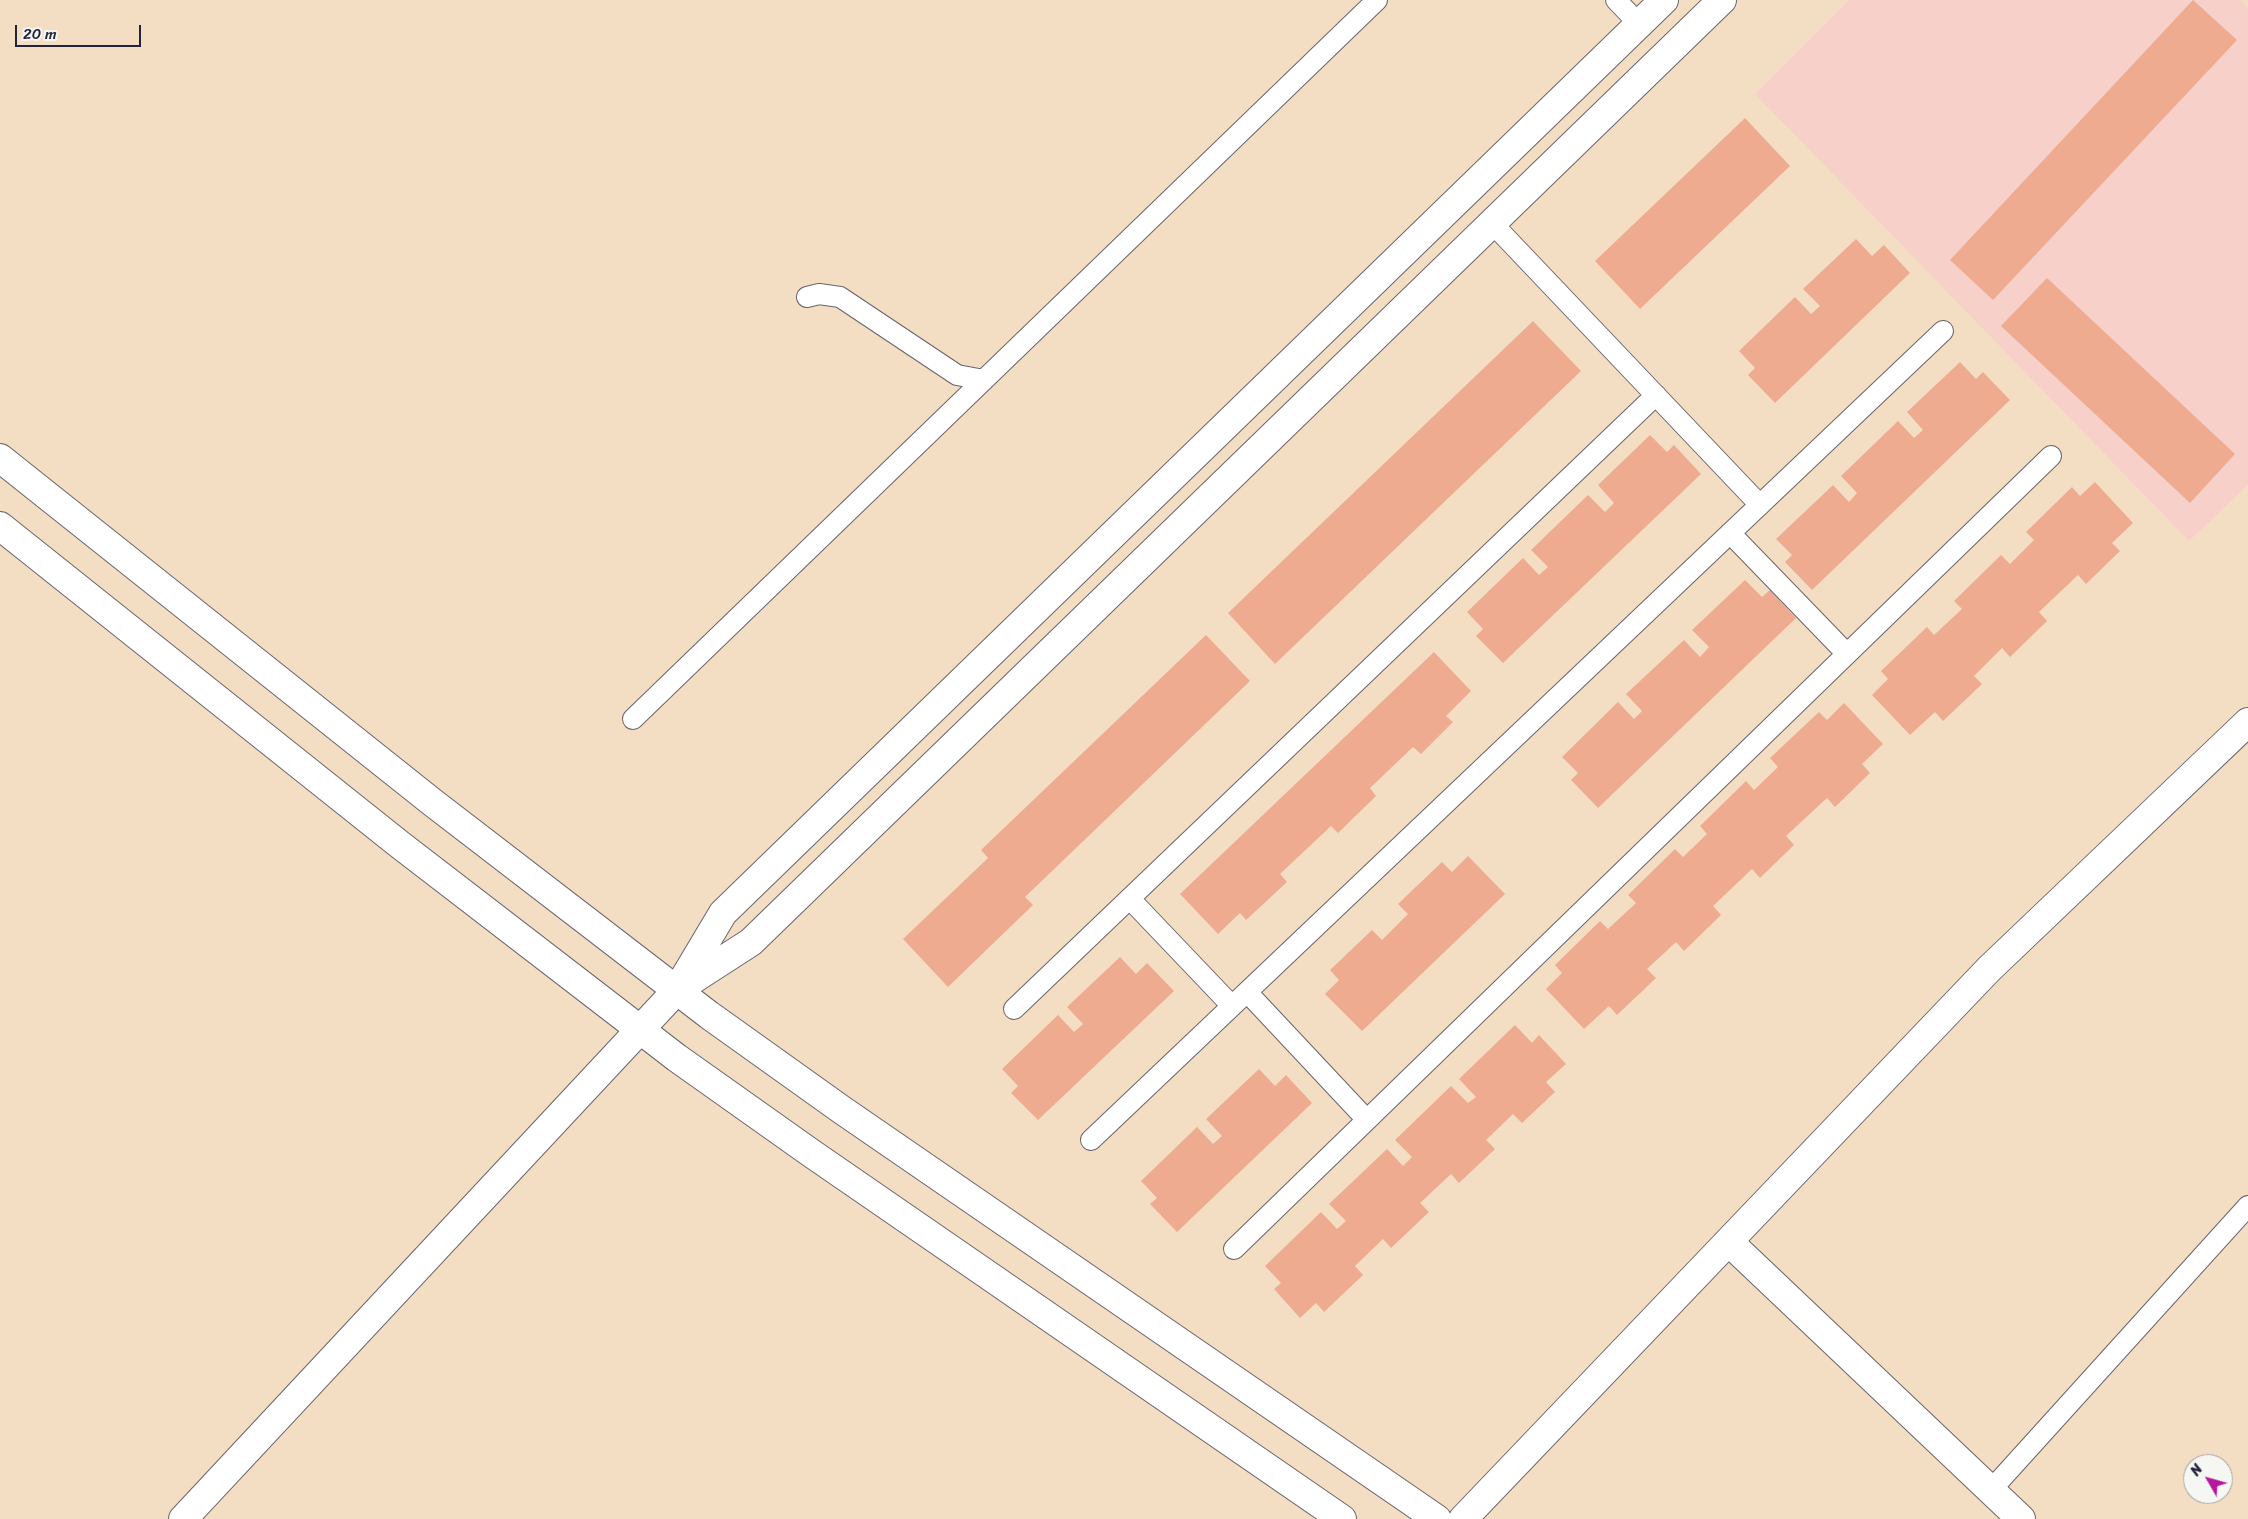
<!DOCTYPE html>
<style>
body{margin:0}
#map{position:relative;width:2248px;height:1519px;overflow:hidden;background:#f3dec4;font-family:Sriracha,sans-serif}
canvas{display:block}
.north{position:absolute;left:2183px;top:1454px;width:50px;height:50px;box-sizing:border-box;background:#f6f6f2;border:1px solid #a1a1a9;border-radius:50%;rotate:308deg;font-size:14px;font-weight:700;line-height:20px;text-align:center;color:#22223b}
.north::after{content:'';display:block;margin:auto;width:18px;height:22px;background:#b5179e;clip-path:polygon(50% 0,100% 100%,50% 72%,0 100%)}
.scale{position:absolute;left:15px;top:25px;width:126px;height:22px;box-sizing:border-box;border:2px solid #22223b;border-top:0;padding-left:6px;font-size:15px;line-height:18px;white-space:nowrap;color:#22223b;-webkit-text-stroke:4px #f6f6f2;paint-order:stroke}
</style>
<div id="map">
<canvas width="2248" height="1519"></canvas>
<div class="north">N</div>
<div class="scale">20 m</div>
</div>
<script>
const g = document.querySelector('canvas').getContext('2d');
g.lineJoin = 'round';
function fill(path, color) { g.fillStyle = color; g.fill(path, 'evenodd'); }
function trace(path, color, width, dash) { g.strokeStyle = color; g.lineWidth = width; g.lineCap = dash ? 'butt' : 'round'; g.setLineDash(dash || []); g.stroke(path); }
fill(new Path2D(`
 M 1849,0 L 2240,0 L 2248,8 L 2248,485 L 2189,541 L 1755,94 Z`), '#f7d0ca');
fill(new Path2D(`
 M 2193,0 L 2237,40 L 1993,300 L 1950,260 Z
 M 1745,118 L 1790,166 L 1640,309 L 1595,261 Z
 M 1856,239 L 1872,256 L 1884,245 L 1910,273 L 1775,403 L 1748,375 L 1755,368 L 1739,351 L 1795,297 L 1811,314 L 1820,306 L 1803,289 Z
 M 2047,278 L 2235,454 L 2190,503 L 2001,326 Z
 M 1533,321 L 1581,371 L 1275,664 L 1228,613 Z
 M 1960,362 L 1976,379 L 1983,372 L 2010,400 L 1812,590 L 1785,562 L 1792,555 L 1776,539 L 1833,485 L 1849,502 L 1857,493 L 1841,476 L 1898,421 L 1914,438 L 1923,430 L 1907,412 Z
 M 1650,435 L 1667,452 L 1674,445 L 1701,474 L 1503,663 L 1476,636 L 1483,629 L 1467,612 L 1523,558 L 1539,575 L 1548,567 L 1531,550 L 1588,495 L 1605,512 L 1614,503 L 1598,485 Z
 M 2095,482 L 2133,523 L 2112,543 L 2120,551 L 2086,584 L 2078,575 L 2039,612 L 2047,621 L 2010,657 L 2002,648 L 1974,676 L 1982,684 L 1943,721 L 1935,712 L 1910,735 L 1872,695 L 1888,679 L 1881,671 L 1927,627 L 1934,635 L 1962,609 L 1954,601 L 2001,555 L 2010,564 L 2034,540 L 2026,532 L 2072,487 L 2080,496 Z
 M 1745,580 L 1762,597 L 1770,590 L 1796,618 L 1598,808 L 1571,780 L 1578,773 L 1562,757 L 1618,702 L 1634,719 L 1642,711 L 1626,694 L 1684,640 L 1700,657 L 1709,647 L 1692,630 Z
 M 1206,635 L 1250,681 L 1025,897 L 1033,905 L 948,987 L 903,939 L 988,858 L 981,850 Z
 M 1434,652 L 1471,691 L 1446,716 L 1453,722 L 1421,754 L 1413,747 L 1370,788 L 1376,796 L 1338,833 L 1331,826 L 1280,874 L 1287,882 L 1246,920 L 1240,913 L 1218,934 L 1180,894 Z
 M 1844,703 L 1883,744 L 1862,764 L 1870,773 L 1835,807 L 1827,798 L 1786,836 L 1794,845 L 1760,878 L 1752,869 L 1713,906 L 1721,915 L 1684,951 L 1676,942 L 1647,969 L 1656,978 L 1617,1015 L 1609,1006 L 1584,1029 L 1546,989 L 1562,973 L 1555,965 L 1600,921 L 1608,929 L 1636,903 L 1628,895 L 1675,849 L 1683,857 L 1707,834 L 1700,826 L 1746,781 L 1754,790 L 1778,767 L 1770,758 L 1819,712 L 1827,720 Z
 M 1468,856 L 1505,894 L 1362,1031 L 1325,994 L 1339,980 L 1330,970 L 1372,930 L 1382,940 L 1408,914 L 1398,904 L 1442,862 L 1452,872 Z
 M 1120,957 L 1136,974 L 1147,963 L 1174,991 L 1038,1120 L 1011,1093 L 1018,1086 L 1002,1069 L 1058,1015 L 1074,1032 L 1083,1024 L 1067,1007 Z
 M 1515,1025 L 1532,1043 L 1539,1035 L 1566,1064 L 1546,1082 L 1555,1092 L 1522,1123 L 1513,1114 L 1486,1140 L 1495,1149 L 1459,1183 L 1451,1174 L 1420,1203 L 1429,1212 L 1391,1248 L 1383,1239 L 1355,1266 L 1363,1275 L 1324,1312 L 1316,1303 L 1300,1318 L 1274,1289 L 1281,1283 L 1265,1266 L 1321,1212 L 1337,1229 L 1346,1221 L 1329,1204 L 1387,1149 L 1403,1166 L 1412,1157 L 1395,1140 L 1451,1086 L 1468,1103 L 1476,1097 L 1459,1079 Z
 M 1259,1069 L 1275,1086 L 1286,1075 L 1312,1103 L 1177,1232 L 1150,1204 L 1157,1198 L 1141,1181 L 1197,1127 L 1213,1144 L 1222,1136 L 1206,1119 Z`), '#efab90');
const lane = new Path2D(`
 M 1616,0 L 1639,24
 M 1492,223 L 1760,505
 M 807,297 L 819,294 L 840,297 L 957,375 L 984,380
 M 1730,533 L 1847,654
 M 633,719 L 1377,0
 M 1130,899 L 1232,1006
 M 1247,992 L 1367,1120
 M 1014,1009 L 1656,395
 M 1091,1140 L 1943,331
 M 1234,1249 L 2051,456
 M 1991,1490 L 2248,1206`);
const street = new Path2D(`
 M 1729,1242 L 2021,1519
 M 1463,1519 L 1989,969 L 2248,722`);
const secondary = new Path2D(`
 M 683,986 L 751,942 L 1722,0
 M 183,1519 L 677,990 L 723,913 L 1664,0`);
const primary = new Path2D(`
 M 0,458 L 432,802 L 709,1015 L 842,1110 L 1437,1519
 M 0,526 L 399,844 L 677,1058 L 811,1153 L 1342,1519`);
trace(lane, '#6b646b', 22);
trace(street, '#6b646b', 30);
trace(secondary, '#6b646b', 30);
trace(primary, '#6b646b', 30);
trace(lane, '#fff', 20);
trace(street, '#fff', 28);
trace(secondary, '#fff', 28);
trace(primary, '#fff', 28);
</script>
